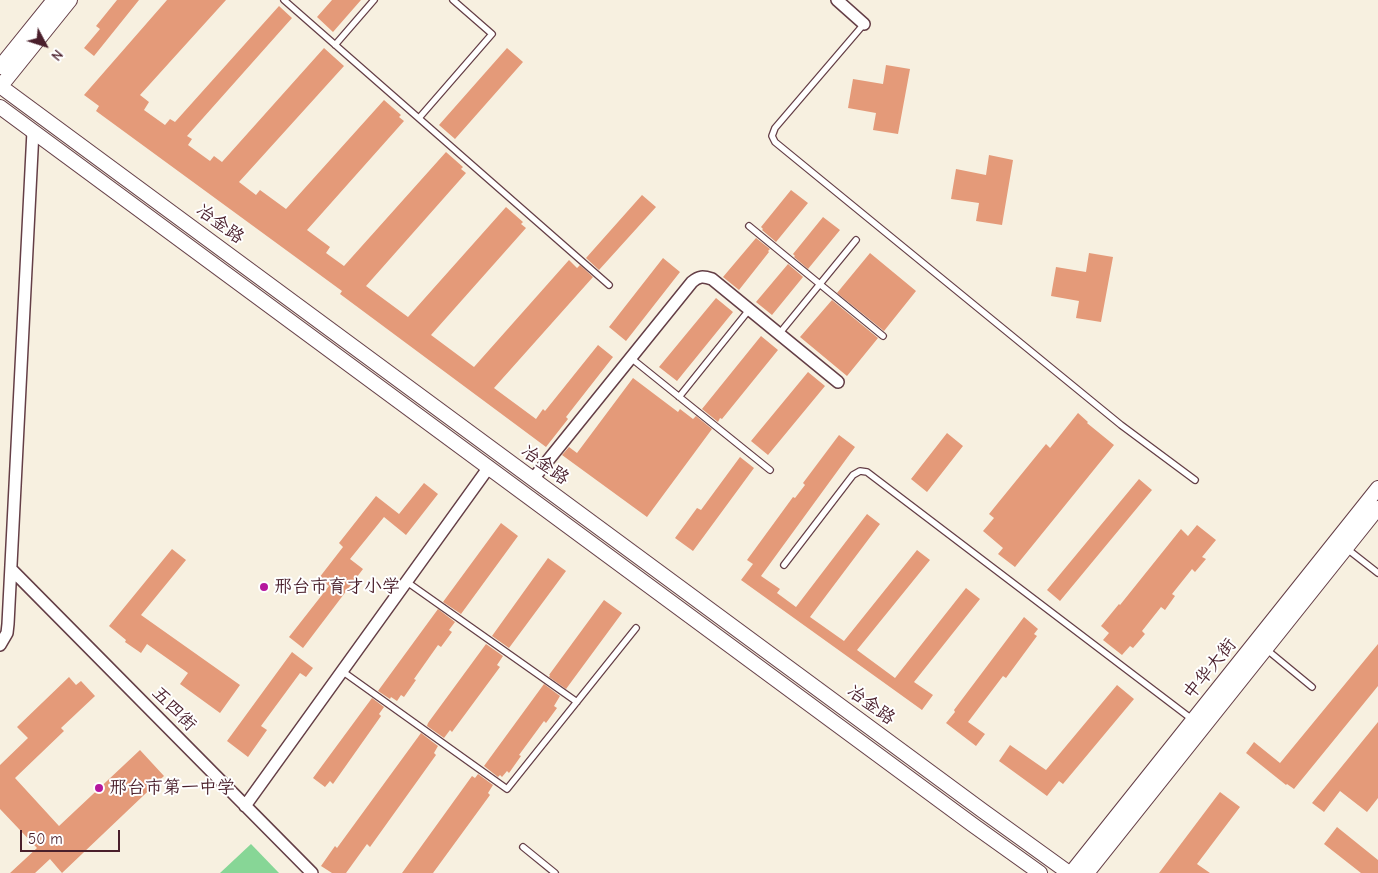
<!DOCTYPE html>
<meta charset="utf-8">
<style>
body{margin:0}
#map{position:relative;width:1378px;height:873px;overflow:hidden;background:#f7f0e0;font-family:"Comic Neue",sans-serif}
canvas{display:block}
.north{position:absolute;left:20px;top:20px;width:50px;height:50px;-webkit-text-stroke:4px #fff;paint-order:stroke;rotate:130deg;font-size:14px;font-weight:700;line-height:20px;text-align:center;color:#4a1f2b}
.north::after{content:'';display:block;margin:auto;width:18px;height:22px;background:#4a1f2b;clip-path:polygon(50% 0,100% 100%,50% 72%,0 100%)}
.scale{position:absolute;left:20px;top:830px;width:100px;height:22px;box-sizing:border-box;border:2px solid #4a1f2b;border-top:0;padding-left:6px;font-size:15px;line-height:18px;white-space:nowrap;color:#4a1f2b;-webkit-text-stroke:4px #fff;paint-order:stroke}
</style>
<div id="map">
<canvas width="1378" height="873"></canvas>
<div class="north">N</div>
<div class="scale">50 m</div>
</div>
<script>
const g = document.querySelector('canvas').getContext('2d');
g.lineJoin = 'round';
function fill(path, color) { g.fillStyle = color; g.fill(path, 'evenodd'); }
function trace(path, color, width, dash) { g.strokeStyle = color; g.lineWidth = width; g.lineCap = dash ? 'butt' : 'round'; g.setLineDash(dash || []); g.stroke(path); }
function label(font, color, halo, rows, align = 'center') {
  g.font = font + ' "Comic Neue","LXGW WenKai TC",sans-serif'; g.lineWidth = 4; g.setLineDash([]); g.textBaseline = 'middle'; g.strokeStyle = halo; g.fillStyle = color; for (const [text, x, y, turn = 0] of rows) {
    g.save(); g.translate(x, y); g.rotate((+turn || 0) * Math.PI / 180); g.textAlign = isNaN(turn) ? turn : align; if (halo) g.strokeText(text, 0, 0); g.fillText(text, 0, 0); g.restore();
  }
}
fill(new Path2D(`
 M 251,844 L 279,873 L 220,873 Z`), '#87d696');
fill(new Path2D(`
 M 117,0 L 139,0 L 94,56 L 84,48 L 100,29 L 96,26 Z
 M 167,0 L 226,0 L 140,95 L 149,102 L 144,110 L 165,125 L 170,119 L 175,122 L 279,6 L 292,18 L 187,136 L 192,139 L 188,145 L 210,161 L 214,156 L 222,162 L 324,48 L 344,66 L 239,182 L 256,195 L 260,190 L 286,209 L 384,100 L 401,115 L 399,117 L 404,121 L 307,230 L 330,247 L 326,253 L 344,266 L 446,152 L 463,167 L 461,169 L 466,173 L 366,286 L 408,317 L 506,207 L 523,222 L 521,224 L 526,228 L 431,335 L 474,367 L 569,260 L 577,268 L 580,265 L 593,277 L 494,388 L 536,419 L 543,409 L 545,411 L 598,345 L 613,357 L 566,417 L 568,419 L 546,447 L 340,294 L 342,291 L 96,111 L 99,106 L 84,95 Z
 M 332,0 L 361,0 L 333,32 L 317,17 Z
 M 507,48 L 523,62 L 455,139 L 439,125 Z
 M 886,65 L 910,69 L 898,134 L 873,130 L 876,113 L 848,108 L 853,79 L 883,84 Z
 M 989,155 L 1013,160 L 1002,225 L 976,221 L 979,203 L 951,199 L 956,169 L 986,175 Z
 M 791,190 L 808,203 L 776,242 L 762,230 L 763,229 L 761,227 Z
 M 642,195 L 656,207 L 599,270 L 586,258 Z
 M 823,217 L 840,230 L 808,269 L 794,257 L 795,256 L 793,254 Z
 M 756,238 L 770,249 L 768,251 L 769,252 L 739,290 L 723,277 Z
 M 870,253 L 916,291 L 884,331 L 837,293 Z
 M 1089,253 L 1113,257 L 1101,322 L 1076,318 L 1079,301 L 1051,296 L 1056,267 L 1086,272 Z
 M 663,258 L 680,272 L 626,341 L 609,327 Z
 M 788,264 L 802,276 L 803,277 L 772,315 L 756,302 Z
 M 716,298 L 733,312 L 677,381 L 659,367 Z
 M 832,300 L 878,338 L 847,376 L 800,337 Z
 M 761,336 L 778,350 L 722,419 L 720,418 L 718,422 L 702,409 Z
 M 808,372 L 825,386 L 768,455 L 751,441 Z
 M 633,378 L 678,412 L 680,409 L 693,419 L 696,416 L 712,429 L 647,517 L 562,455 L 569,447 L 577,453 Z
 M 1078,413 L 1088,422 L 1087,423 L 1114,445 L 1015,567 L 998,554 L 1003,548 L 983,531 L 994,518 L 989,514 L 1046,444 L 1050,448 Z
 M 947,433 L 963,446 L 927,492 L 911,479 Z
 M 839,435 L 855,447 L 761,576 L 780,589 L 777,593 L 796,607 L 867,514 L 880,524 L 810,617 L 844,641 L 917,550 L 930,560 L 857,650 L 895,678 L 966,588 L 980,599 L 914,682 L 933,695 L 922,710 L 741,580 L 753,564 L 747,560 L 793,497 L 795,498 L 805,485 L 803,483 Z
 M 740,457 L 754,468 L 693,551 L 675,538 L 697,508 L 701,510 Z
 M 1139,479 L 1152,490 L 1060,601 L 1047,590 Z
 M 424,483 L 438,494 L 406,535 L 384,517 L 350,559 L 363,569 L 303,648 L 289,637 L 329,586 L 319,578 L 343,547 L 339,543 L 376,496 L 399,514 Z
 M 501,523 L 518,536 L 461,614 L 443,602 Z
 M 1197,525 L 1216,540 L 1202,557 L 1206,559 L 1195,572 L 1192,569 L 1172,594 L 1175,596 L 1165,610 L 1161,607 L 1142,631 L 1145,634 L 1133,648 L 1130,646 L 1122,655 L 1103,640 L 1109,633 L 1101,626 L 1119,604 L 1120,605 L 1181,529 L 1188,536 Z
 M 172,549 L 186,560 L 141,615 L 240,685 L 220,713 L 180,684 L 188,673 L 147,644 L 141,653 L 125,642 L 126,640 L 109,626 Z
 M 548,558 L 566,571 L 509,648 L 492,636 Z
 M 604,600 L 622,613 L 566,689 L 549,677 L 550,675 L 549,675 Z
 M 438,609 L 455,622 L 449,630 L 452,632 L 441,647 L 438,645 L 414,679 L 416,680 L 404,697 L 401,695 L 397,701 L 391,697 L 390,699 L 378,691 Z
 M 1024,617 L 1038,629 L 1034,634 L 1037,636 L 1006,678 L 1003,676 L 968,722 L 985,734 L 976,746 L 946,723 L 955,712 L 954,710 Z
 M 486,644 L 503,656 L 497,665 L 500,667 L 452,732 L 450,730 L 444,738 L 427,726 L 428,723 Z
 M 1378,644 L 1378,686 L 1294,789 L 1287,784 L 1286,785 L 1246,753 L 1254,742 L 1280,763 Z
 M 292,652 L 313,668 L 306,677 L 300,673 L 261,726 L 267,730 L 248,757 L 227,741 Z
 M 69,677 L 76,685 L 81,681 L 95,696 L 61,728 L 64,731 L 15,778 L 59,826 L 140,750 L 164,776 L 62,873 L 50,859 L 35,873 L 10,873 L 37,848 L 0,809 L 0,765 L 28,738 L 17,727 Z
 M 544,684 L 560,696 L 554,706 L 557,708 L 546,723 L 544,721 L 519,755 L 521,756 L 509,773 L 507,771 L 502,777 L 500,775 L 498,777 L 484,766 Z
 M 1117,685 L 1134,699 L 1063,784 L 1059,781 L 1047,796 L 999,761 L 1010,745 L 1046,770 Z
 M 372,698 L 384,707 L 379,714 L 381,716 L 333,784 L 330,781 L 325,787 L 313,778 Z
 M 1378,722 L 1378,798 L 1367,812 L 1340,791 L 1324,812 L 1312,803 Z
 M 421,733 L 438,746 L 434,753 L 436,755 L 370,847 L 367,844 L 346,873 L 332,873 L 321,866 L 335,846 L 337,848 Z
 M 478,774 L 493,785 L 488,793 L 490,795 L 433,873 L 402,873 L 472,776 L 475,778 Z
 M 1220,792 L 1240,807 L 1197,864 L 1210,873 L 1159,873 Z
 M 1337,827 L 1378,860 L 1378,873 L 1361,873 L 1324,844 Z`), '#e49a79');
const service = new Path2D(`
 M 284,0 L 609,285
 M 864,24 L 775,128 L 772,136 L 775,142 L 1121,425 L 1195,480
 M 335,45 L 374,0
 M 419,118 L 492,34 L 453,0
 M 749,226 L 883,336
 M 779,334 L 856,240
 M 631,358 L 770,470
 M 679,397 L 749,310
 M 1346,548 L 1378,573
 M 784,565 L 853,475 L 860,471 L 867,472 L 1193,720
 M 407,582 L 577,702
 M 1266,649 L 1312,687
 M 342,671 L 507,789 L 636,628
 M 523,847 L 555,873`);
const minor = new Path2D(`
 M 837,0 L 864,24
 M 533,479 L 692,282 C 699,276 703,276 712,279 L 838,382
 M 11,569 L 312,873
 M 0,645 L 7,633 L 8,624 L 33,131
 M 245,806 L 489,467`);
const tertiary = new Path2D(`
 M 0,67 L 54,0
 M 0,86 L 983,811 L 1069,873
 M 0,87 L 70,0
 M 0,107 L 973,825 L 1040,873
 M 1071,873 L 1378,488
 M 1087,873 L 1378,508`);
trace(service, '#643e46', 8);
trace(minor, '#643e46', 14);
trace(tertiary, '#643e46', 16);
trace(service, '#fff', 5.5);
trace(minor, '#fff', 11);
trace(tertiary, '#fff', 14);
for (const [x, y, r, color] of [
 [264,587,5,"#b5179e"],
 [99,788,5,"#b5179e"]
]) { const dot = new Path2D(); dot.arc(x, y, r, 0, 2 * Math.PI); g.fillStyle = color; g.fill(dot); trace(dot, '#fff', 2); }
label('18px', '#4a1f2b', '#fff', [
 ["冶金路",220,224,36],
 ["冶金路",545,465,36],
 ["中华大街",1210,669,-51],
 ["冶金路",871,705,36],
 ["五四街",174,709,45]
]);
label('18px', '#4a1f2b', '#fff', [
 ["邢台市育才小学",274,587],
 ["邢台市第一中学",109,788]
], 'left');
</script>
